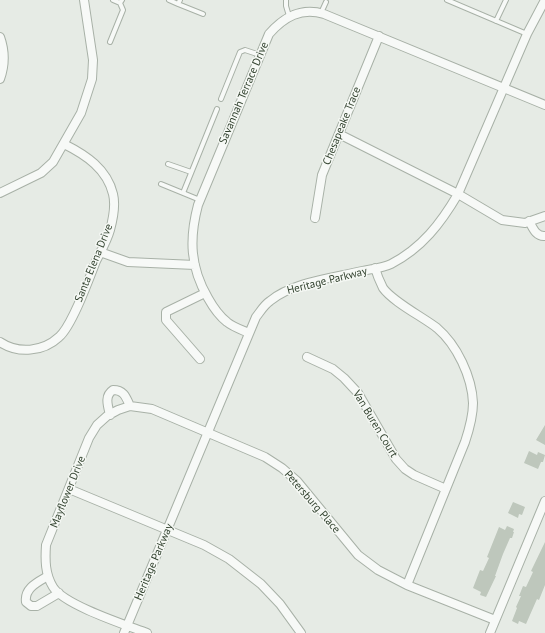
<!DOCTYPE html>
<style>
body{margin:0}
canvas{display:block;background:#e6ebe5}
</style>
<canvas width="545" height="633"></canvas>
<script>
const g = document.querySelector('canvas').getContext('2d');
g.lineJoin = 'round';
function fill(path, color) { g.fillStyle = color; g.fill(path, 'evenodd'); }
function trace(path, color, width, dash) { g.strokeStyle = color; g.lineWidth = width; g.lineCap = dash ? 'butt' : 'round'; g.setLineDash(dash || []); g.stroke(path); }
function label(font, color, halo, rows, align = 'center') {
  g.font = font + ' "PT Sans",sans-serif'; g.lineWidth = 3; g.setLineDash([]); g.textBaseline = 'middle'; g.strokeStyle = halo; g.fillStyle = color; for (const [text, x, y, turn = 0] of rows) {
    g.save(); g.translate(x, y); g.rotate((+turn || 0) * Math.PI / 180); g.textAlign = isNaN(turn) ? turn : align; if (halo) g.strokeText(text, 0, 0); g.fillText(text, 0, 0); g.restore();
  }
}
fill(new Path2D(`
 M 545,425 L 545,445 L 536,440 Z
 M 529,451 L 537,455 L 538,452 L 545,455 L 543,462 L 541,462 L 538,469 L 524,463 Z
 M 513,502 L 525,507 L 522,515 L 519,514 L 518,518 L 508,513 Z
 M 507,526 L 514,529 L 513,532 L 514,532 L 512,538 L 510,538 L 503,554 L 495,576 L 496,576 L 486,597 L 480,595 L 481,592 L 473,588 L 480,570 L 483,571 L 489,558 L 487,557 L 499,527 L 505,530 Z
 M 545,542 L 545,585 L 539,600 L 537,599 L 526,624 L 519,621 L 518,624 L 512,621 L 517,608 L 516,607 L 521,596 L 519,596 L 523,586 L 526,587 L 533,572 L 531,571 Z`), '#bec7bc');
const lane = new Path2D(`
 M 113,0 L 120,3 L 122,0
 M 169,0 L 178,4
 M 180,0 L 178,4 L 203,14
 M 286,0 L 286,6 L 289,16
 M 447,0 L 527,34
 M 321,13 L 326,2
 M 496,21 L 506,0
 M 110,42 L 123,10 L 120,3
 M 221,99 L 240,52 L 245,50 L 260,55
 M 168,164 L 191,172
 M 161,184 L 183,193
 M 200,200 L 183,193 L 217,109`);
const street = new Path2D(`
 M 0,37 C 5,51 5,65 0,79
 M 339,134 L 458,194 L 502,220 L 525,223 L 545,216
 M 0,193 L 41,173 L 53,162 L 81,113 L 92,79 L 93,60 L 84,0
 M 315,218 L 322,175 L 379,36
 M 529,221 C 533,228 536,237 545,236
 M 100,252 L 128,262 L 195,265
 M 375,268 C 377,275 380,282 383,288 C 393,302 423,317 437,328 C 457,345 472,377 473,403 C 473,416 469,430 465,442 L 407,585
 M 249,333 C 242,330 233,327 227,322 C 218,315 213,307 208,298 C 190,267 189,239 198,205 L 269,34 C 284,17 301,7 324,14 L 545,105
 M 0,342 C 18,354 43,352 59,337 C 72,326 89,279 96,261 C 101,251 107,241 110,230 C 113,219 116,206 113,194 C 107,169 86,155 64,144
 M 307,357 L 333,369 L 344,378 L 358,393 L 396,459 L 405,469 L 414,475 L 446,489
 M 200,359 L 166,320 L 166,312 L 205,293
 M 110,415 C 108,406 104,396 113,390 C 124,390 126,397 130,406
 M 69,489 L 204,545 L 229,559 L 261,584 L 280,604 L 301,633
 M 48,576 C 38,582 24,588 26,602 L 31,606 L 37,606 L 59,593
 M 124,633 L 256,317 C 260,312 264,305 270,301 C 293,282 333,278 362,271 C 371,269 383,268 391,264 C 422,248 441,223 458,194 L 527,34 L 545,0
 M 147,633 C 126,625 64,605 53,587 C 45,574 45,560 46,545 L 89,438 L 97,425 L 107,416 L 118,410 L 130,406 L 152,409 L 265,457 L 282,468 L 297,481 L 358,555 L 378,570 L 407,585 L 495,620
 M 490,633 L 545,501`);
trace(lane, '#a8b1a7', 6);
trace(street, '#a8b1a7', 10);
trace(lane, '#f7f9f7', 4);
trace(street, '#f7f9f7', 8);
label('11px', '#31412e', '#f5f8f4', [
 ["Savannah Terrace Drive",244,93,-67],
 ["Chesapeake Trace",342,126,-68],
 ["Santa Elena Drive",94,263,-68],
 ["Heritage Parkway",327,281,-14],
 ["Van Buren Court",375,424,59],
 ["Mayflower Drive",68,492,-68],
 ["Petersburg Place",312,502,49],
 ["Heritage Parkway",154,562,-67]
]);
</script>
